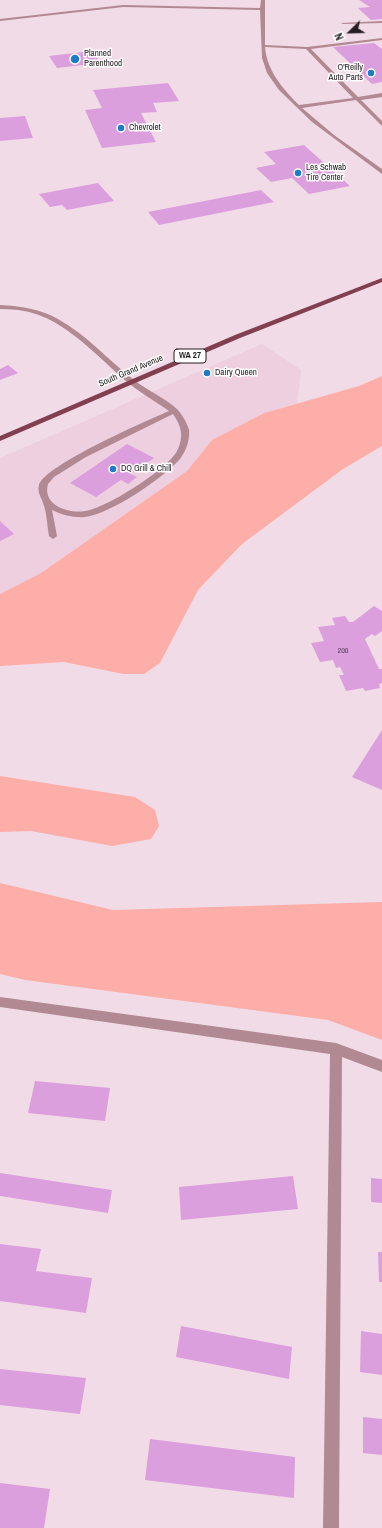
<!DOCTYPE html>
<style>
body{margin:0}
#map{position:relative;width:382px;height:1528px;overflow:hidden;background:#f1dbe6;font-family:"Archivo Narrow",sans-serif}
canvas{display:block}
.north{position:absolute;left:330px;top:12px;width:40px;height:40px;-webkit-text-stroke:3px #fff;paint-order:stroke;rotate:247deg;font-size:11px;font-weight:700;line-height:16px;text-align:center;color:#251d21}
.north::after{content:'';display:block;margin:auto;width:14px;height:18px;background:#251d21;clip-path:polygon(50% 0,100% 100%,50% 72%,0 100%)}
</style>
<div id="map">
<canvas width="382" height="1528"></canvas>
<div class="north">N</div>
</div>
<script>
const g = document.querySelector('canvas').getContext('2d');
g.lineJoin = 'round';
function fill(path, color) { g.fillStyle = color; g.fill(path, 'evenodd'); }
function trace(path, color, width, dash) { g.strokeStyle = color; g.lineWidth = width; g.lineCap = dash ? 'butt' : 'round'; g.setLineDash(dash || []); g.stroke(path); }
function label(font, color, halo, rows, align = 'center') {
  g.font = font + ' "Archivo Narrow",sans-serif'; g.lineWidth = 3; g.setLineDash([]); g.textBaseline = 'middle'; g.strokeStyle = halo; g.fillStyle = color; for (const [text, x, y, turn = 0] of rows) {
    g.save(); g.translate(x, y); g.rotate((+turn || 0) * Math.PI / 180); g.textAlign = isNaN(turn) ? turn : align; if (halo) g.strokeText(text, 0, 0); g.fillText(text, 0, 0); g.restore();
  }
}
fill(new Path2D(`
 M 262,344 L 301,370 L 297,403 L 264,413 L 212,440 L 187,471 L 41,573 L 0,594 L 0,458 Z`), '#edcfdf');
fill(new Path2D(`
 M 382,376 L 382,446 L 343,469 L 242,544 L 198,590 L 160,663 L 144,674 L 123,674 L 64,662 L 0,666 L 0,594 L 41,573 L 187,471 L 212,440 L 264,413 L 359,386 Z
 M 0,776 L 135,797 L 155,810 L 159,826 L 151,839 L 112,846 L 31,831 L 0,832 Z
 M 0,883 L 113,910 L 382,902 L 382,1040 L 328,1020 L 25,980 L 0,974 Z`), '#feaea8');
fill(new Path2D(`
 M 359,0 L 382,0 L 382,19 L 371,20 L 358,8 L 370,7 Z
 M 374,43 L 382,49 L 382,82 L 372,84 L 333,47 Z
 M 92,51 L 101,63 L 57,68 L 49,56 Z
 M 168,83 L 179,101 L 153,103 L 157,112 L 141,113 L 156,142 L 102,148 L 85,110 L 102,108 L 93,90 Z
 M 25,116 L 33,138 L 0,141 L 0,118 Z
 M 304,145 L 350,186 L 309,194 L 292,178 L 271,182 L 256,168 L 276,164 L 264,152 Z
 M 98,183 L 114,201 L 67,210 L 62,205 L 50,207 L 39,194 Z
 M 261,190 L 274,202 L 159,225 L 148,212 Z
 M 8,365 L 18,373 L 0,380 L 0,369 Z
 M 127,444 L 154,458 L 131,474 L 137,477 L 128,484 L 121,480 L 96,497 L 70,483 Z
 M 0,521 L 14,534 L 0,541 Z
 M 374,606 L 382,611 L 382,631 L 375,636 L 372,634 L 365,639 L 379,669 L 382,669 L 382,683 L 379,684 L 380,688 L 365,691 L 363,688 L 346,691 L 339,675 L 344,675 L 340,667 L 336,668 L 333,660 L 320,662 L 311,643 L 324,641 L 318,627 L 335,625 L 332,618 L 345,616 L 349,622 L 353,622 Z
 M 382,730 L 382,790 L 352,777 Z
 M 35,1081 L 110,1088 L 105,1121 L 28,1113 Z
 M 0,1173 L 112,1190 L 108,1213 L 0,1196 Z
 M 293,1176 L 298,1209 L 181,1220 L 179,1187 Z
 M 371,1178 L 382,1179 L 382,1203 L 371,1202 Z
 M 0,1244 L 41,1249 L 36,1271 L 92,1278 L 86,1313 L 0,1301 Z
 M 378,1252 L 382,1252 L 382,1282 L 379,1282 Z
 M 181,1326 L 292,1347 L 289,1379 L 176,1357 Z
 M 361,1331 L 382,1334 L 382,1375 L 360,1372 Z
 M 0,1369 L 86,1378 L 80,1414 L 0,1405 Z
 M 363,1417 L 382,1419 L 382,1455 L 363,1453 Z
 M 150,1439 L 295,1457 L 294,1498 L 145,1480 Z
 M 0,1483 L 50,1489 L 44,1528 L 0,1528 Z`), '#dc9fdd');
fill(new Path2D(`
 M 261,0 L 265,0 L 265,45 L 307,47 L 382,38 L 382,40 L 311,49 L 358,97 L 382,93 L 382,97 L 361,100 L 382,121 L 382,126 L 356,100 L 302,108 L 334,135 L 382,169 L 382,174 L 312,122 L 279,90 L 267,73 L 262,58 L 260,10 L 123,7 L 0,21 L 0,19 L 123,5 L 260,8 ZM 265,47 L 306,49 L 353,98 L 299,105 C 283,89 267,71 265,47 Z
 M 382,21 L 382,23 L 343,24 L 341,23 Z
 M 0,305 C 21,306 40,309 58,319 C 87,335 108,360 134,380 C 147,390 165,398 177,409 C 182,414 187,423 189,430 C 190,440 186,451 180,459 C 162,479 112,513 85,517 C 74,518 62,515 52,510 L 57,536 L 53,539 L 49,536 C 47,525 47,513 43,503 C 41,497 37,492 39,485 C 45,465 146,421 169,411 C 155,401 139,392 126,381 C 98,357 71,326 36,314 C 24,310 12,309 0,309 ZM 173,414 C 182,427 184,437 177,451 C 168,469 105,509 85,511 C 68,514 42,505 48,484 L 54,477 L 86,457 Z
 M 0,997 L 336,1043 L 382,1060 L 382,1072 L 342,1057 L 339,1528 L 323,1528 L 330,1054 L 0,1007 Z`), '#b18992');
fill(new Path2D(`
 M 382,278 L 382,282 L 240,338 L 0,441 L 0,436 L 235,335 Z`), '#813f51');
for (const [x, y, r, color] of [
 [75,59,5,"#1d7bc8"],
 [371,73,4,"#1d7bc8"],
 [121,128,4,"#1d7bc8"],
 [298,173,4,"#1d7bc8"],
 [207,373,4,"#1d7bc8"],
 [113,469,4,"#1d7bc8"]
]) { const dot = new Path2D(); dot.arc(x, y, r, 0, 2 * Math.PI); g.fillStyle = color; g.fill(dot); trace(dot, '#fff', 1.5); }
label('8px', '#533e50', null, [
 ["200",343,651]
]);
label('9px', '#251d21', '#fff', [
 ["Planned",84,54],
 ["Parenthood",84,64],
 ["O'Reilly",363,68,"right"],
 ["Auto Parts",363,78,"right"],
 ["Chevrolet",129,128],
 ["Les Schwab",306,168],
 ["Tire Center",306,178],
 ["Dairy Queen",215,373],
 ["DQ Grill & Chill",121,469]
], 'left');
for (const [x, y, w] of [
 [190,356,32]
]) { const box = new Path2D(); box.roundRect(x - w / 2, y - 7, w, 14, 3); g.fillStyle = '#fff'; g.fill(box); trace(box, '#251d21', 1); }
label('bold 9px', '#251d21', null, [
 ["WA 27",190,356]
]);
label('9px', '#251d21', '#fff', [
 ["South Grand Avenue",131,371,-23]
]);
</script>
